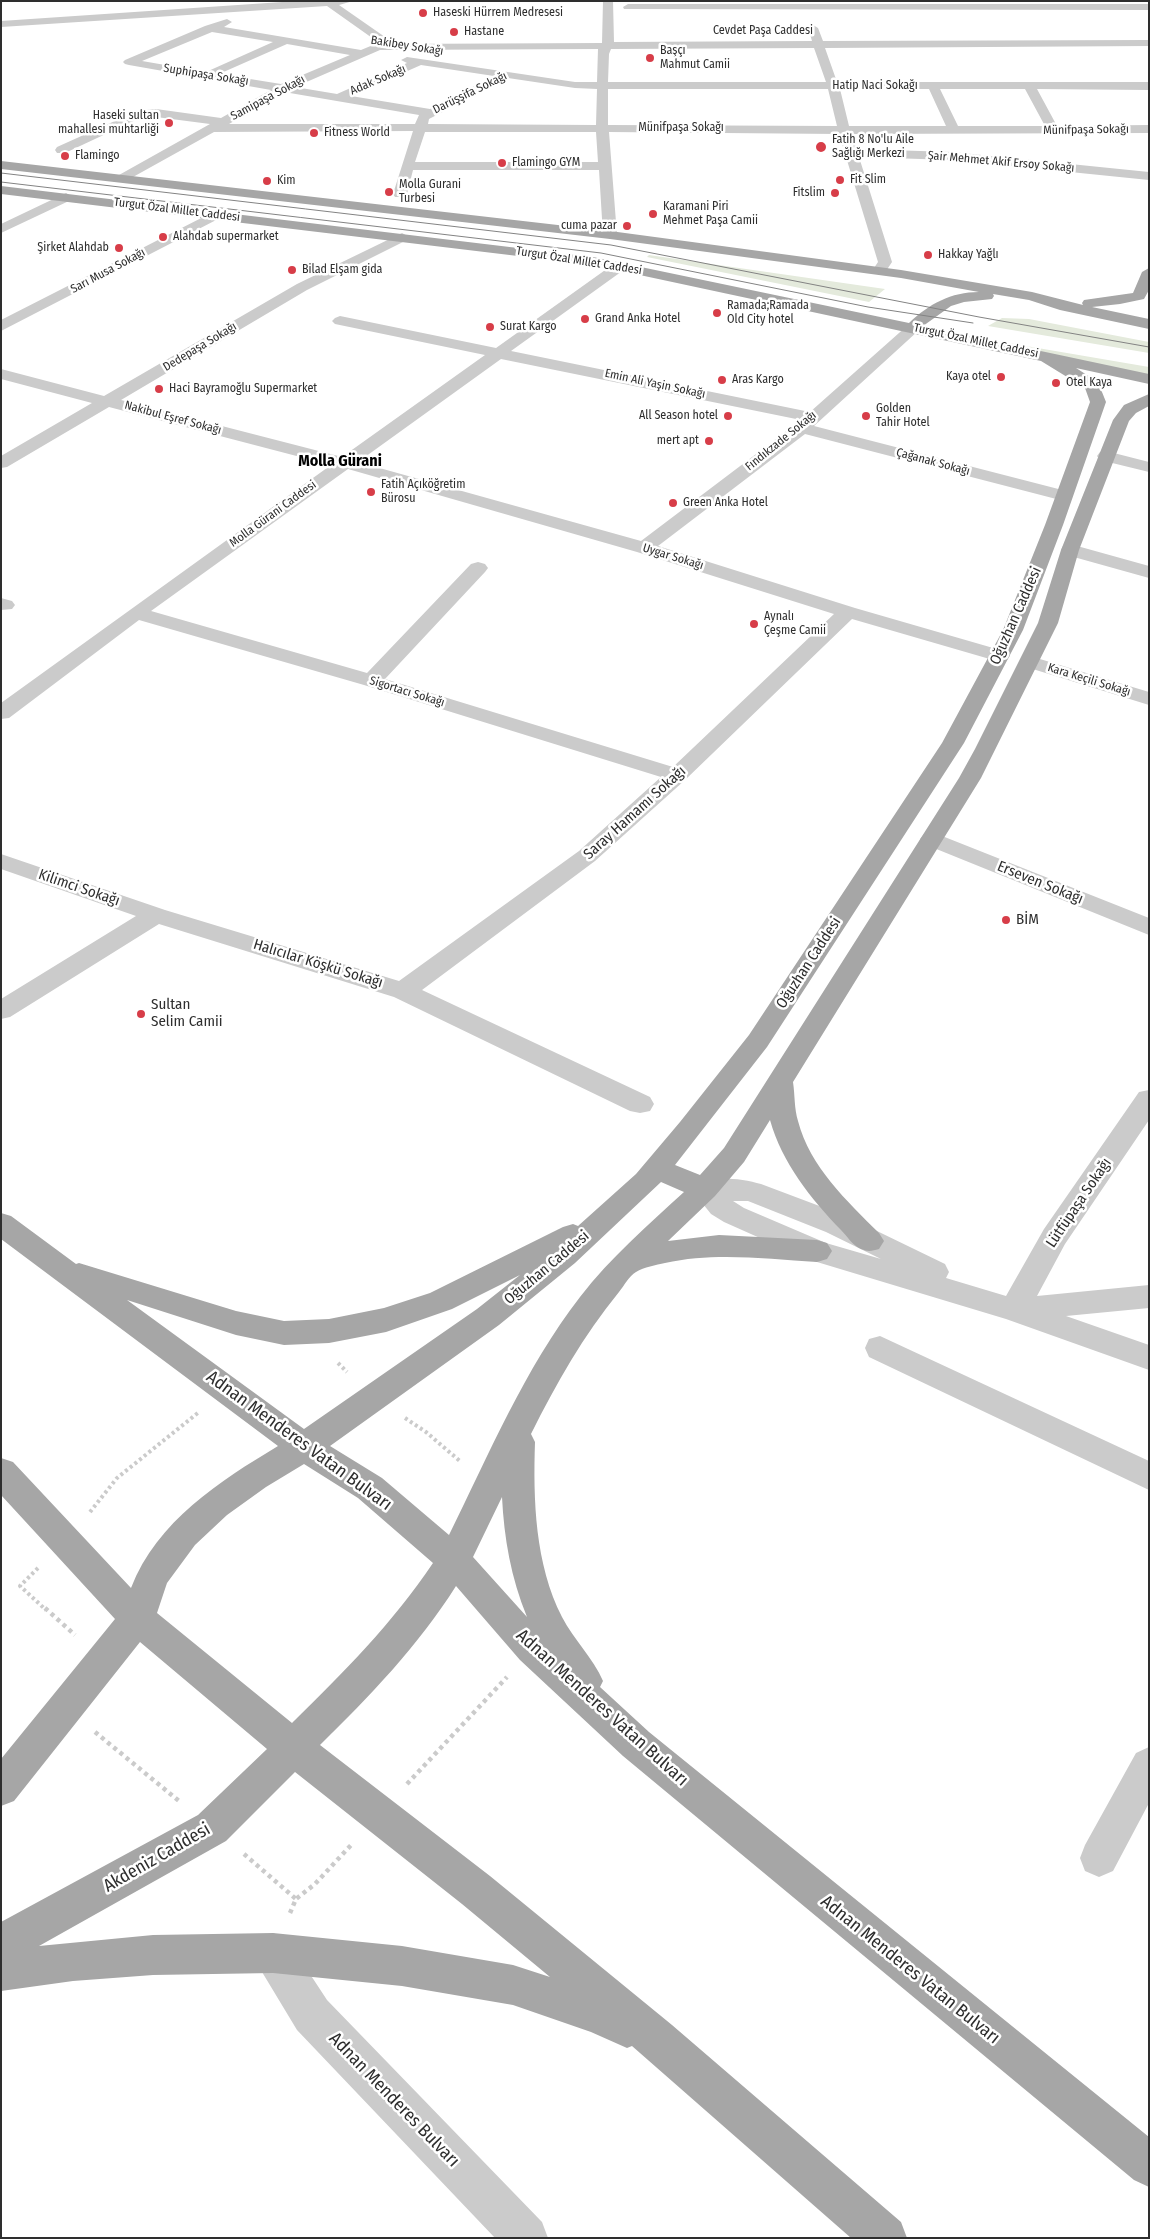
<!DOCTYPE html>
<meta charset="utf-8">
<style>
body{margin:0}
#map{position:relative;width:1150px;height:2239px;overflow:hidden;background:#fff;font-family:"Fira Sans Condensed",sans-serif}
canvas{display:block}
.frame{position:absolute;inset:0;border:2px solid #2e2e2e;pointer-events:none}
</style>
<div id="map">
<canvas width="1150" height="2239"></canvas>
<div class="frame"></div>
</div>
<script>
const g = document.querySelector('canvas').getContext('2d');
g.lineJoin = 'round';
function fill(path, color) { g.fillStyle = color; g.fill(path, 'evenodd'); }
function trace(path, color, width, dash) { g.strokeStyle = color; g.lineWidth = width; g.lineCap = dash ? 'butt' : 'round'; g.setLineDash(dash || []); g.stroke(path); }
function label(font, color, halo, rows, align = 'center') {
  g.font = font + ' "Fira Sans Condensed",sans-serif'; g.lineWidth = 5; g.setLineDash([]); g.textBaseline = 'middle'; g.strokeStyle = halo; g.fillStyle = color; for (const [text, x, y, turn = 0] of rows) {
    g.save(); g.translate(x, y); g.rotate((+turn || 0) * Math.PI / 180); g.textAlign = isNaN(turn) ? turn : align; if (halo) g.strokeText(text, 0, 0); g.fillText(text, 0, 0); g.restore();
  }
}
fill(new Path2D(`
 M 649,255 L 885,289 L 869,302 L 647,257 Z
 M 1002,318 L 1029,319 L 1149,342 L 1149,353 L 988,326 Z
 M 985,339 L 1149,367 L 1149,379 L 992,346 Z`), '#e4eadc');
trace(new Path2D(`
 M 338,1363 L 347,1372
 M 405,1418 L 426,1432 L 461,1462
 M 90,1512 L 117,1478 L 199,1412
 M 38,1568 L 20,1586 L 46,1610`), '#cbcbcb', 4, [3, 3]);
trace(new Path2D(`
 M 45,1608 L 75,1635
 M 95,1732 L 179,1801
 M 407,1784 L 507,1677
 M 244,1854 L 296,1899
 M 290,1913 L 296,1899 L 315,1884 L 352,1844`), '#cbcbcb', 4.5, [4, 4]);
fill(new Path2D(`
 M 297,1 L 353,1 L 339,5 L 385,37 L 386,39 L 385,44 L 602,43 L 603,1 L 613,1 L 614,42 L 812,41 L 808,28 L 813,25 L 818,28 L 823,41 L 1149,40 L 1149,46 L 825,48 L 837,82 L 1149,82 L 1149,90 L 1037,89 L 1057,126 L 1149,125 L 1149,133 L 852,134 L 857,149 L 952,152 L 1149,172 L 1149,180 L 952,160 L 859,157 L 892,262 L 884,274 L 879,275 L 872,271 L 878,262 L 839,134 L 609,132 L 617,235 L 610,239 L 603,235 L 599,170 L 413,170 L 407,194 L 405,197 L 395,197 L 393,194 L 413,131 L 214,132 L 124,182 L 117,178 L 119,175 L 210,124 L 156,117 L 140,118 L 65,153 L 57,153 L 55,150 L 57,147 L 137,111 L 156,109 L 221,118 L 271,90 L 129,65 L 125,64 L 123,62 L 125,60 L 205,26 L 227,19 L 232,22 L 224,27 L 361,50 L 373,45 L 375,40 L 327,6 L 1,27 L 1,21 ZM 212,32 L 273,42 L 206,72 L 142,61 ZM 287,44 L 350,55 L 281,84 L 219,74 ZM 814,48 L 826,82 L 608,82 L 609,54 L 611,49 ZM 598,49 L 597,82 L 575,82 L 407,57 L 401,60 L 407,63 L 337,94 L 295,87 L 380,50 ZM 421,65 L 494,76 L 430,109 L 351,96 ZM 508,78 L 575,88 L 597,89 L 596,125 L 428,124 L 429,119 ZM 608,89 L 828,89 L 837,126 L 608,125 ZM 840,89 L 929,89 L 946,126 L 849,126 ZM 940,89 L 1025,89 L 1045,126 L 958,126 ZM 284,92 L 419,115 L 415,124 L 229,124 ZM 425,132 L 596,132 L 598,162 L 415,162 Z
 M 628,4 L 1149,4 L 1149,10 L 624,9 L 623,7 Z
 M 66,193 L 73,197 L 71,200 L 1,233 L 1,224 Z
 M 215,211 L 222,215 L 220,218 L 1,331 L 1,320 Z
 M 402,233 L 409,237 L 407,240 L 307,290 L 121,400 L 342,457 L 485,355 L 335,324 L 332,321 L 335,318 L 340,316 L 496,348 L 615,263 L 620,262 L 627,266 L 625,269 L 511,351 L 810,412 L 908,325 L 918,325 L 921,328 L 918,331 L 814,426 L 1070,492 L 1073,496 L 1070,500 L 1064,501 L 805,434 L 658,546 L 855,608 L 1007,652 L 1010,656 L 1007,660 L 1000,662 L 852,619 L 685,780 L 595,861 L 422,990 L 650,1097 L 654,1104 L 650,1111 L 640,1113 L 630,1111 L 394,997 L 159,924 L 10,1017 L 1,1019 L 1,999 L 136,916 L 1,869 L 1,854 L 165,910 L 399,981 L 579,851 L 661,777 L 364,685 L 139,620 L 9,718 L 1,719 L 1,703 L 331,465 L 109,407 L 7,467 L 1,468 L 1,456 L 92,403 L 1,379 L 1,369 L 104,396 L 297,284 ZM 501,359 L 801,420 L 641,541 L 358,462 ZM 348,469 L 637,552 L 834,614 L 673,767 L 385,679 L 485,572 L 488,568 L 485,564 L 478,562 L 471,564 L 367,673 L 151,611 Z
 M 1106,451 L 1149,462 L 1149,472 L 1100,460 L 1097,456 L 1100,452 Z
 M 1070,544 L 1149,566 L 1149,578 L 1063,554 L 1061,550 L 1063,546 Z
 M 1,598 L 12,601 L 15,605 L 12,609 L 1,610 Z
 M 1030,656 L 1149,692 L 1149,705 L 1023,666 L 1020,662 L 1023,658 Z
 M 932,832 L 1149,918 L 1149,935 L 924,844 L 920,839 L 924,834 Z
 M 1149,1090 L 1149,1120 L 1065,1244 L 1037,1296 L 1149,1285 L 1149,1308 L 1066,1316 L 1149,1345 L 1149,1370 L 1006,1319 L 807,1259 L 724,1222 L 711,1214 L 691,1189 L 695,1182 C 714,1176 742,1178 761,1184 L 846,1216 L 945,1264 L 949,1272 L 946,1278 L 1006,1296 L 1044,1229 L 1139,1092 ZM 733,1201 L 748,1201 L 826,1232 L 881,1259 L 826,1243 L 744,1208 Z
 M 880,1336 L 1149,1461 L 1149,1490 L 869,1357 L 865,1348 L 869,1339 Z
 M 1149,1747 L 1149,1803 L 1113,1871 L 1099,1877 L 1085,1871 L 1080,1858 L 1085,1845 L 1136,1753 Z
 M 273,1933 L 287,1939 L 327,2000 L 542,2222 L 548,2238 L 495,2238 L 297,2030 L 259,1967 L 253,1953 L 259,1939 Z`), '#cbcbcb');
fill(new Path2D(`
 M 1,161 L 610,231 L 901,270 L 1032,292 L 1083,305 L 1082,303 L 1084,300 L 1133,293 L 1142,272 L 1149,268 L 1149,290 L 1144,299 L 1120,304 L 1092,307 L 1149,319 L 1149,329 L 1060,310 L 1029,300 L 993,294 L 994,296 L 992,299 L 964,302 L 951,306 L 923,326 L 1149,374 L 1149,384 L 1076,368 L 1098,382 L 1106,402 L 1063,525 L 1023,630 L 964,743 L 767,1047 L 675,1165 L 700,1175 L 724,1148 L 959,778 L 975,749 L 1038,623 L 1061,550 L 1113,420 L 1124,405 L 1149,394 L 1149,406 L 1136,413 L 1129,421 L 1079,550 L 1058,623 L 981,778 L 793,1082 C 795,1095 794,1108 798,1121 C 810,1167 847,1201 879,1233 L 884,1241 L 879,1249 C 872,1251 868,1252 861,1249 C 853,1246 847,1236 841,1230 C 811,1199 782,1163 770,1120 L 744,1162 L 715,1196 L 668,1241 L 719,1235 L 817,1240 L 827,1243 L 832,1251 L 827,1259 L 817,1262 C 766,1259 715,1252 665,1263 C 656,1265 644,1267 636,1272 C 629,1276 624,1286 619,1292 C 583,1336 556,1384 531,1434 L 535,1442 C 533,1500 535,1564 562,1617 C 574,1640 593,1658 603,1681 L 600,1687 L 649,1732 L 1149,2137 L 1149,2187 L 1134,2180 L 623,1756 L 520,1660 L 456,1586 C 418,1646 370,1696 320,1745 L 490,1876 L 672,2025 L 901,2222 L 907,2238 L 851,2238 L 632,2046 L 627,2048 L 591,2032 L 513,2005 L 402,1986 L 273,1973 L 153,1975 L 73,1981 L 1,1991 L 1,1922 L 198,1815 L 267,1749 L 140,1642 L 14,1801 L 1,1806 L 1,1759 L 115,1619 L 1,1495 L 1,1458 L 13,1462 L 131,1588 C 157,1521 220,1481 278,1446 L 1,1239 L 1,1213 L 11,1216 L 76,1264 L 79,1263 L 236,1311 L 284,1321 L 329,1319 L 384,1308 L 430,1293 L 563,1227 L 573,1224 L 578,1226 L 636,1174 L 680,1122 L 749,1035 L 942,743 L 1003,630 L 1045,525 L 1090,402 L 1085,388 L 1041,361 L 593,265 L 1,194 L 1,186 L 593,257 L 909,323 C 929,304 951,292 979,292 L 901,278 L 610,239 L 1,169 ZM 661,1182 L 684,1192 C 648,1225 611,1257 580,1297 C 525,1368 489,1454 449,1535 L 382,1478 L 330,1446 L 499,1325 L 575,1263 ZM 520,1275 L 477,1309 L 304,1429 L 127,1300 L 236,1335 L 284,1345 L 329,1343 L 386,1332 L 452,1309 ZM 304,1464 L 358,1498 L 433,1563 C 392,1624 344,1672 292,1723 L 157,1613 L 167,1583 L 195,1545 L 227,1515 L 266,1487 ZM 502,1497 C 504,1538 511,1578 527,1617 L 473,1557 ZM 295,1772 L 462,1904 L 550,1977 L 513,1965 L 402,1946 L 273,1933 L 153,1935 L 39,1946 L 226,1841 Z`), '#a6a6a6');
trace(new Path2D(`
 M 1,173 L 611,245 L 979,317 L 1149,347
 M 1,182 L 601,253 L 868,307 L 973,323`), '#838383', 1);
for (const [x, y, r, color] of [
 [423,13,5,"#d73d48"],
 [454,32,5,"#d73d48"],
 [650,58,5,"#d73d48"],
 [169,123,5,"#d73d48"],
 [314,133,5,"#d73d48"],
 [821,147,6,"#d73d48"],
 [65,156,5,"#d73d48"],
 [502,163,5,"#d73d48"],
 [840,180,5,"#d73d48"],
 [267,181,5,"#d73d48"],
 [389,192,5,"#d73d48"],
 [835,193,5,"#d73d48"],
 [653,214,5,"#d73d48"],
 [627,226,5,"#d73d48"],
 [163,237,5,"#d73d48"],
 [119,248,5,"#d73d48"],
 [928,255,5,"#d73d48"],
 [292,270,5,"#d73d48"],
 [717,313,5,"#d73d48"],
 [585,319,5,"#d73d48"],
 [490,327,5,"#d73d48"],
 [1001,377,5,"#d73d48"],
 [722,380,5,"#d73d48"],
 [1056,383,5,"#d73d48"],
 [159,389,5,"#d73d48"],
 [728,416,5,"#d73d48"],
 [866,416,5,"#d73d48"],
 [709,441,5,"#d73d48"],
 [371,492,5,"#d73d48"],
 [673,503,5,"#d73d48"],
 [754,624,5,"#d73d48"],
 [1006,920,5,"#d73d48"],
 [141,1014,5,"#d73d48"]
]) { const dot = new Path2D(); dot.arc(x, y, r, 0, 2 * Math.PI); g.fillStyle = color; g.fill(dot); trace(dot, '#fff', 2); }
label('12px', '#2e2e2e', '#fff', [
 ["Haseski Hürrem Medresesi",433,13],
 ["Hastane",464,32],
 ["Başçı",660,51],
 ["Mahmut Camii",660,65],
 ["Haseki sultan",159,116,"right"],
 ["mahallesi muhtarliği",159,130,"right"],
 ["Fitness World",324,133],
 ["Fatih 8 No'lu Aile",832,140],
 ["Sağlığı Merkezi",832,154],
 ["Flamingo",75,156],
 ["Flamingo GYM",512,163],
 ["Fit Slim",850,180],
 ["Kim",277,181],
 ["Molla Gurani",399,185],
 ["Turbesi",399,199],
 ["Fitslim",825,193,"right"],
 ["Karamani Piri",663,207],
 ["Mehmet Paşa Camii",663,221],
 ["cuma pazar",617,226,"right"],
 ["Alahdab supermarket",173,237],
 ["Şirket Alahdab",109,248,"right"],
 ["Hakkay Yağlı",938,255],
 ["Bilad Elşam gida",302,270],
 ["Ramada;Ramada",727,306],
 ["Old City hotel",727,320],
 ["Grand Anka Hotel",595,319],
 ["Surat Kargo",500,327],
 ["Kaya otel",991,377,"right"],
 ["Aras Kargo",732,380],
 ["Otel Kaya",1066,383],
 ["Haci Bayramoğlu Supermarket",169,389],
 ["Golden",876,409],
 ["Tahir Hotel",876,423],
 ["All Season hotel",718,416,"right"],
 ["mert apt",699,441,"right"],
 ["Fatih Açıköğretim",381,485],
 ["Bürosu",381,499],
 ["Green Anka Hotel",683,503],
 ["Aynalı",764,617],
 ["Çeşme Camii",764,631]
], 'left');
label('12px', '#2e2e2e', '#fff', [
 ["Cevdet Paşa Caddesi",763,31],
 ["Bakibey Sokağı",407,46,9],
 ["Suphipaşa Sokağı",206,75,9],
 ["Adak Sokağı",378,80,-23],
 ["Hatip Naci Sokağı",875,86],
 ["Darüşşifa Sokağı",470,93,-26],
 ["Samipaşa Sokağı",268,98,-28],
 ["Münifpaşa Sokağı",681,128],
 ["Münifpaşa Sokağı",1086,130,-1],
 ["Şair Mehmet Akif Ersoy Sokağı",1001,162,5],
 ["Turgut Özal Millet Caddesi",177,210,7],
 ["Turgut Özal Millet Caddesi",579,261,9],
 ["Sarı Musa Sokağı",108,271,-28],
 ["Turgut Özal Millet Caddesi",976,341,12],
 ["Dedepaşa Sokağı",200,347,-31],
 ["Emin Ali Yaşin Sokağı",655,384,12],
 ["Nakibul Eşref Sokağı",173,418,15],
 ["Fındıkzade Sokağı",781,441,-39],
 ["Çağanak Sokağı",933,462,15],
 ["Molla Gürani Caddesi",273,514,-36],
 ["Uygar Sokağı",673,557,17],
 ["Kara Keçili Sokağı",1089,680,17],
 ["Sigortacı Sokağı",407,692,17]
]);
label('15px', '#2e2e2e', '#fff', [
 ["Oğuzhan Caddesi",1016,616,-66],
 ["Saray Hamamı Sokağı",635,813,-42],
 ["Erseven Sokağı",1040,883,22],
 ["Kilimci Sokağı",79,888,19],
 ["Oğuzhan Caddesi",809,963,-57],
 ["Halıcılar Köşkü Sokağı",318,964,17],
 ["Lütfüpaşa Sokağı",1079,1203,-56],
 ["Oğuzhan Caddesi",547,1268,-40]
]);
label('15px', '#2e2e2e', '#fff', [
 ["BİM",1016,920],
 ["Sultan",151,1005],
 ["Selim Camii",151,1022]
], 'left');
label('bold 16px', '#000', '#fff', [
 ["Molla Gürani",340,462]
]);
label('18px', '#2e2e2e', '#fff', [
 ["Adnan Menderes Vatan Bulvarı",299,1441,36],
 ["Adnan Menderes Vatan Bulvarı",602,1708,42],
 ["Akdeniz Caddesi",157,1858,-30],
 ["Adnan Menderes Vatan Bulvarı",910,1970,39],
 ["Adnan Menderes Bulvarı",394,2100,46]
]);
</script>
